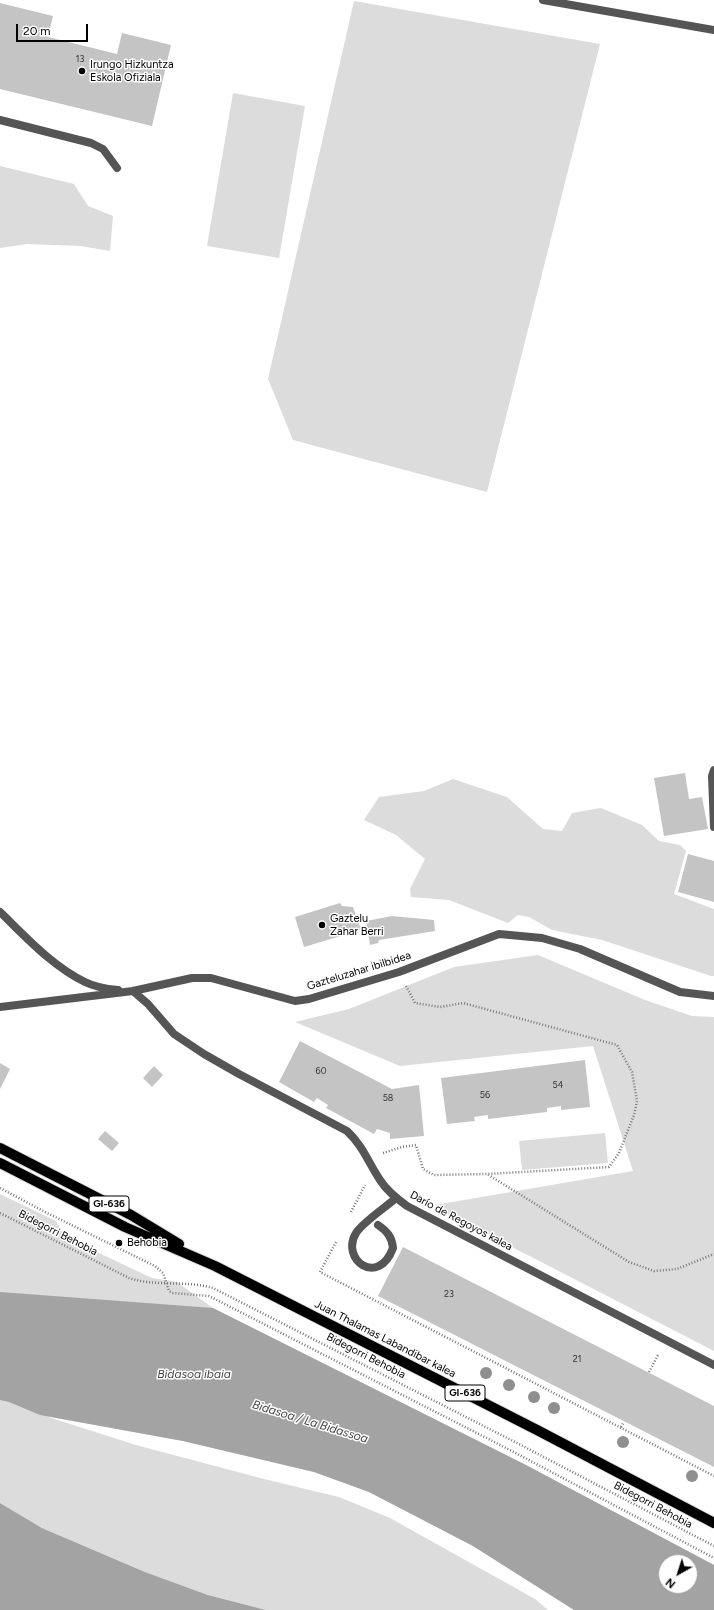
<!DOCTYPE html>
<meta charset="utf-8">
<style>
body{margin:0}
#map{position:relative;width:714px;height:1610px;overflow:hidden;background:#fff;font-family:Figtree,sans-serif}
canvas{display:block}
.north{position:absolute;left:658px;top:1554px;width:40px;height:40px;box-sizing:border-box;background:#fff;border:1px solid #999;border-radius:50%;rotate:219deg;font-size:11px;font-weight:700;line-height:16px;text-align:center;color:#000}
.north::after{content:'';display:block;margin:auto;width:14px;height:18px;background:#000;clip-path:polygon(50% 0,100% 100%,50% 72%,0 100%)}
.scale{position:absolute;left:16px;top:24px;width:72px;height:18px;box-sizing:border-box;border:2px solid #000;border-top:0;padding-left:5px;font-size:12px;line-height:14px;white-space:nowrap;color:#000;-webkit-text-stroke:3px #fff;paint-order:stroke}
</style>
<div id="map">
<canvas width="714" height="1610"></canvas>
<div class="north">N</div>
<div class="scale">20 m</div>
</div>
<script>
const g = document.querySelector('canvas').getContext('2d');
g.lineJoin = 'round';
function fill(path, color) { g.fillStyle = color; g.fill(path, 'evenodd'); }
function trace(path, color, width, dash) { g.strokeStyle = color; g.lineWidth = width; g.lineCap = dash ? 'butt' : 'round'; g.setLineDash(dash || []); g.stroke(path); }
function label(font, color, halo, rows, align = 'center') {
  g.font = font + ' Figtree,sans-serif'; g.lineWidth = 3; g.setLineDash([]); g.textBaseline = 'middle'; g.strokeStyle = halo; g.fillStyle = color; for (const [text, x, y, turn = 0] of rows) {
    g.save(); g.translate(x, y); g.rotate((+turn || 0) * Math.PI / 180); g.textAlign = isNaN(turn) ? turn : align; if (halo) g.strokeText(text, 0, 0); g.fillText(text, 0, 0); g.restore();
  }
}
fill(new Path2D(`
 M 354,1 L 600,44 L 487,492 L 293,440 L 268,379 Z
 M 233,93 L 305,106 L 279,258 L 207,246 Z
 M 0,166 L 74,184 L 88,206 L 113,216 L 110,251 L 81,246 L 27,244 L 0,248 Z
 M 453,779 L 507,797 L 543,829 L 562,831 L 572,813 L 601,808 L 642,825 L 659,841 L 680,845 L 686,851 L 674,894 L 714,909 L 714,976 L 711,976 L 602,940 L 552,930 L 529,917 L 518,915 L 508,923 L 449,900 L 411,897 L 410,889 L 425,859 L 396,835 L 364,820 L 379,797 L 424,791 Z
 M 538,955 L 645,1000 L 692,1016 L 714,1017 L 714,1351 L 442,1211 L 435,1205 L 633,1171 L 593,1046 L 400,1066 L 295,1022 L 349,1009 L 454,967 Z
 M 605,1133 L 608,1163 L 522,1170 L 519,1141 Z
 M 0,1194 L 56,1221 L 65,1237 L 152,1278 L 177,1282 L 213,1308 L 526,1465 L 714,1565 L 714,1610 L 574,1610 L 473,1546 L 369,1492 L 314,1472 L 183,1441 L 45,1416 L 136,1445 L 264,1479 L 339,1497 L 390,1518 L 535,1599 L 548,1610 L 266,1610 L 208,1595 L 145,1572 L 42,1528 L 0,1503 ZM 666,1562 L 690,1562 L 690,1586 L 666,1586 Z`), '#dcdcdc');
fill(new Path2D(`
 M 0,1292 L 213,1308 L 526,1465 L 714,1565 L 714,1610 L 574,1610 L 473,1546 L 369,1492 L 314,1472 L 183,1441 L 40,1415 L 9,1402 L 0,1400 ZM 666,1562 L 690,1562 L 690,1586 L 666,1586 Z
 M 0,1503 L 42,1528 L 145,1572 L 208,1595 L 266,1610 L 0,1610 Z`), '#a3a3a3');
fill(new Path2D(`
 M 0,3 L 53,16 L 48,37 L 117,54 L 122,33 L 171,45 L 152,126 L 0,89 Z
 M 685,773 L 689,799 L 702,797 L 708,829 L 664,836 L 654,778 Z
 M 688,854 L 714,861 L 714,902 L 678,892 Z
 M 340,903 L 342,906 L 353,907 L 361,930 L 304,947 L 295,917 Z
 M 392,916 L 434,920 L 435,931 L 379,940 L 378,943 L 370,945 L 366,921 Z
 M 300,1041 L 392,1089 L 419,1085 L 424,1136 L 390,1139 L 390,1133 L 377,1129 L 374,1134 L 326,1108 L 328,1105 L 317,1098 L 314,1102 L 279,1082 Z
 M 585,1060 L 590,1107 L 561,1110 L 561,1106 L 547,1108 L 547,1112 L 488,1119 L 488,1115 L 474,1117 L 475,1121 L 447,1124 L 441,1078 Z
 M 0,1063 L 10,1069 L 0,1089 Z
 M 154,1066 L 163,1075 L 152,1087 L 143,1078 Z
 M 105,1131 L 119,1143 L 112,1151 L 98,1139 Z
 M 403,1247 L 714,1406 L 714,1467 L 378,1296 Z`), '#c4c4c4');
const primary = new Path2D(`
 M 0,1148 L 131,1215 L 179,1244
 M 0,1163 L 125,1227 L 215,1266 L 539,1431 L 714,1523`);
trace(primary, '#dbdbdb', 12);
trace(new Path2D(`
 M 406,986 L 415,1003 L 440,1007 L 463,1003 L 617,1045 L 632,1072 L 637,1101 L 634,1115 L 619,1153 L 609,1167 L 487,1174
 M 383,1153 L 402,1147 L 416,1145 L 423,1169 L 434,1175 L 487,1174 L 629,1262 L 654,1271 L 677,1269 L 714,1254
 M 0,1188 L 47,1213 L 155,1266 L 163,1273 L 169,1291 L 173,1293 L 209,1296 L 508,1449 L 714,1558
 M 351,1212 L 365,1185
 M 0,1213 L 129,1278 C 156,1287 185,1280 213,1288 L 517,1443 L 714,1546
 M 336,1242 L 320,1272 L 714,1476
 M 649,1372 L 658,1355
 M 621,1427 L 624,1422`), '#777', 2.5, [1, 2]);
trace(new Path2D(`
 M 714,770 L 712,776 L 714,827
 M 378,1225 C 387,1231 392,1237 393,1248 C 378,1288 340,1259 356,1233 C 363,1222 386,1207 396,1198`), '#555', 8);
trace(new Path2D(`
 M 543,0 L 714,30
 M 0,120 L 91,143 L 103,149 L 117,168`), '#555', 8);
trace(new Path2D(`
 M 0,912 C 26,937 52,966 85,982 C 95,987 107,989 118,990
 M 133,991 L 148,1004 L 174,1034 L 204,1054 L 239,1074 L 347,1131 C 363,1146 368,1162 380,1180 C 387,1191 396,1198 407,1206 L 714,1365
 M 0,1007 L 133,991 L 192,978 L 211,978 L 295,1001 L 309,999 L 399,972 L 499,934 L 542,938 L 580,949 L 680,992 L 714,996`), '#555', 8);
trace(primary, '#000', 10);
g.fillStyle = '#8f8f8f';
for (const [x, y] of [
 [486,1373],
 [509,1385],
 [534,1397],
 [554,1408],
 [623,1442],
 [692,1476]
]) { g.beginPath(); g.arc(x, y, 6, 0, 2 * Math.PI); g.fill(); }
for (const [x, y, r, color] of [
 [82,71,4,"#000"],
 [322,925,4,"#000"],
 [119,1243,4,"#000"]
]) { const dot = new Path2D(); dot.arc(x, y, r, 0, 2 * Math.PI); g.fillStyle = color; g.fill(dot); trace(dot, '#fff', 1.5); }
label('9px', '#313131', null, [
 ["13",80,59],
 ["60",321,1071],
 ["54",558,1085],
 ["56",485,1095],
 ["58",388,1098],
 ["23",449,1294],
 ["21",577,1359]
]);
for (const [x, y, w] of [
 [109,1204,40],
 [465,1393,40]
]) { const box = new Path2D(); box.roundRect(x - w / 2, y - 8, w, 16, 3); g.fillStyle = '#fff'; g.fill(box); trace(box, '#000', 1); }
label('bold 10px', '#000', null, [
 ["GI-636",109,1204],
 ["GI-636",465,1393]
]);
label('11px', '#000', '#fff', [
 ["Irungo Hizkuntza",90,65],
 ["Eskola Ofiziala",90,78],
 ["Gaztelu",330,919],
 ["Zahar Berri",330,932],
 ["Behobia",127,1243]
], 'left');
label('11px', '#000', '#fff', [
 ["Gazteluzahar ibilbidea",359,971,-17],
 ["Darío de Regoyos kalea",461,1221,28],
 ["Bidegorri Behobia",58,1233,27],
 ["Juan Thalamas Labandibar kalea",385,1339,27],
 ["Bidegorri Behobia",366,1356,27],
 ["Bidegorri Behobia",653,1505,28]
]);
label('italic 12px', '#444', '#fff', [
 ["Bidasoa ibaia",194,1374],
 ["Bidasoa / La Bidassoa",310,1422,17]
]);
</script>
